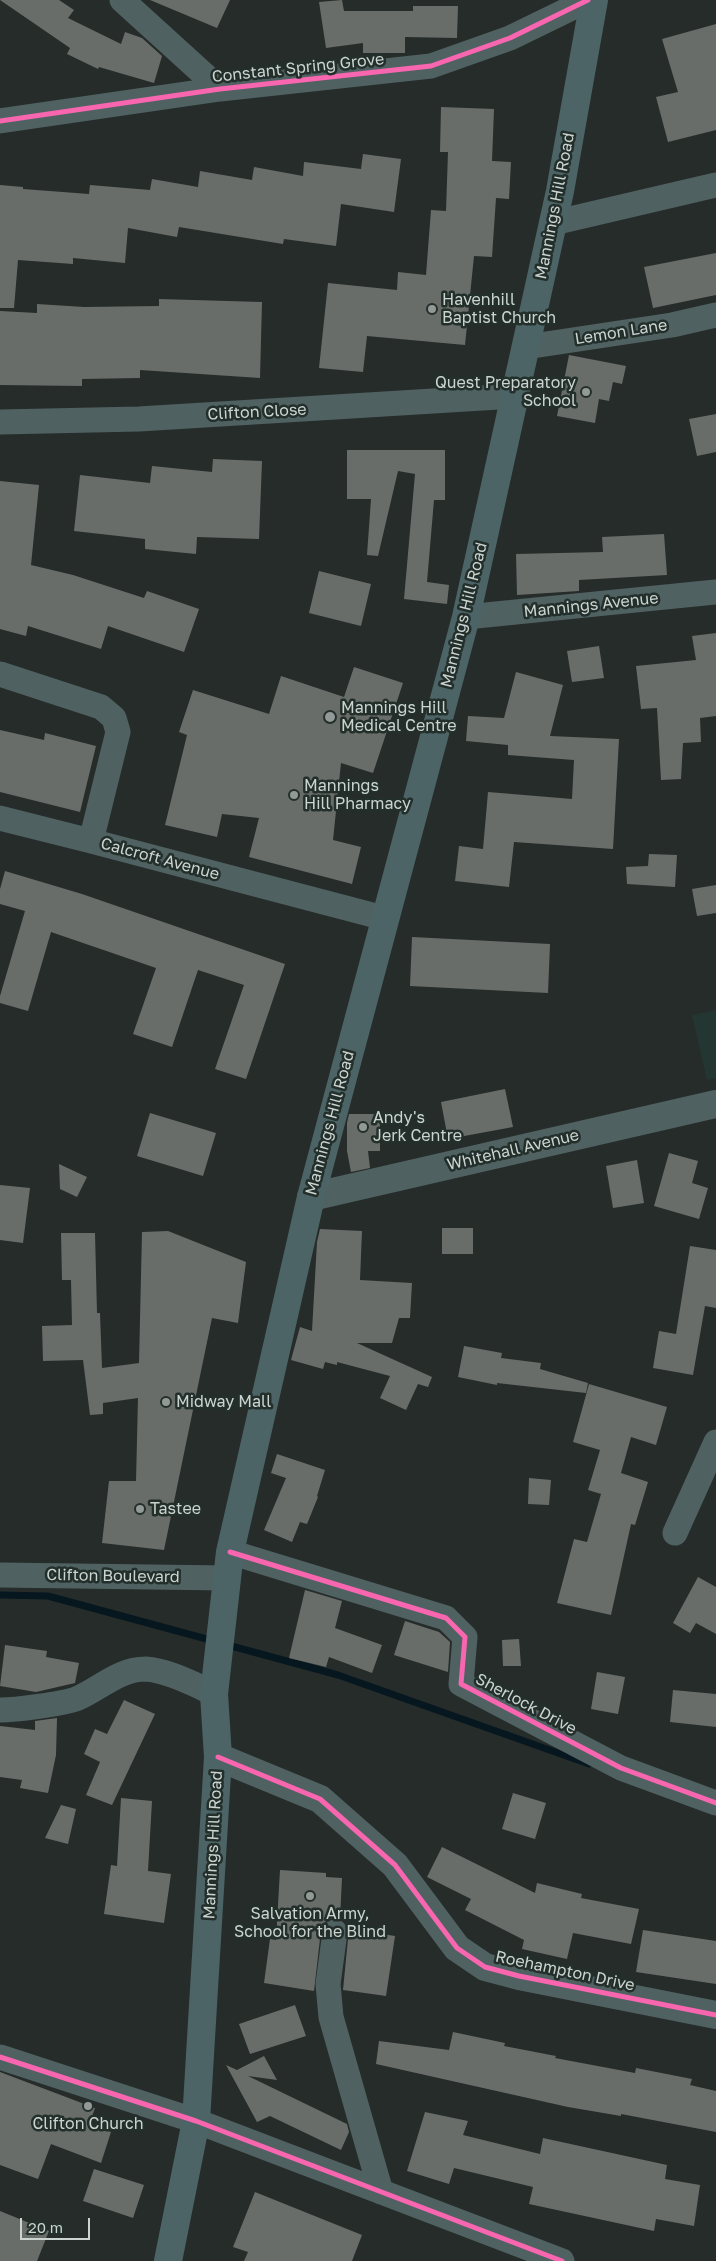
<!DOCTYPE html>
<style>
body{margin:0}
#map{position:relative;width:716px;height:2261px;overflow:hidden;background:#262c2a;font-family:"Golos Text",sans-serif}
canvas{display:block}
.scale{position:absolute;left:20px;top:2218px;width:70px;height:22px;box-sizing:border-box;border:2px solid #ccd4d1;border-top:0;padding-left:6px;font-size:15px;line-height:18px;white-space:nowrap;color:#ccd4d1;-webkit-text-stroke:4px #232f2b;paint-order:stroke}
</style>
<div id="map">
<canvas width="716" height="2261"></canvas>
<div class="scale">20 m</div>
</div>
<script>
const g = document.querySelector('canvas').getContext('2d');
g.lineJoin = 'round';
function fill(path, color) { g.fillStyle = color; g.fill(path, 'evenodd'); }
function trace(path, color, width, dash) { g.strokeStyle = color; g.lineWidth = width; g.lineCap = dash ? 'butt' : 'round'; g.setLineDash(dash || []); g.stroke(path); }
function label(font, color, halo, rows, align = 'center') {
  g.font = font + ' "Golos Text",sans-serif'; g.lineWidth = 5; g.setLineDash([]); g.textBaseline = 'middle'; g.strokeStyle = halo; g.fillStyle = color; for (const [text, x, y, turn = 0] of rows) {
    g.save(); g.translate(x, y); g.rotate((+turn || 0) * Math.PI / 180); g.textAlign = isNaN(turn) ? turn : align; if (halo) g.strokeText(text, 0, 0); g.fillText(text, 0, 0); g.restore();
  }
}
fill(new Path2D(`
 M 716,1010 L 716,1078 L 707,1080 L 692,1015 Z`), '#243632');
trace(new Path2D(`
 M 0,1595 L 48,1596 L 214,1641
 M 224,1644 L 338,1675 L 589,1764`), '#07171f', 7);
fill(new Path2D(`
 M 0,0 L 59,0 L 74,10 L 68,18 L 121,44 L 125,32 L 142,38 L 162,56 L 154,83 L 99,67 L 98,69 L 67,54 L 70,48 Z
 M 150,0 L 230,0 L 217,28 Z
 M 342,0 L 344,11 L 413,11 L 413,6 L 458,6 L 457,38 L 405,37 L 405,53 L 363,53 L 363,43 L 326,48 L 319,2 Z
 M 716,24 L 716,130 L 668,142 L 656,97 L 678,92 L 662,39 Z
 M 441,107 L 494,109 L 492,161 L 511,162 L 509,199 L 496,198 L 492,257 L 474,256 L 465,345 L 367,336 L 363,372 L 319,368 L 328,283 L 397,290 L 398,272 L 426,275 L 431,210 L 446,211 L 448,152 L 440,152 Z
 M 363,154 L 401,159 L 394,212 L 341,204 L 336,246 L 284,239 L 283,244 L 179,227 L 177,237 L 128,228 L 125,263 L 73,258 L 73,264 L 18,260 L 14,308 L 0,308 L 0,185 L 23,187 L 23,189 L 89,194 L 90,185 L 150,190 L 152,179 L 198,187 L 200,171 L 252,180 L 254,167 L 303,176 L 304,162 L 361,169 Z
 M 716,253 L 716,295 L 653,308 L 644,267 Z
 M 159,299 L 262,302 L 260,378 L 140,370 L 140,378 L 82,379 L 82,386 L 0,385 L 0,311 L 37,313 L 37,304 L 84,307 L 159,306 Z
 M 569,355 L 626,366 L 622,384 L 613,382 L 609,401 L 599,399 L 595,423 L 557,416 Z
 M 716,414 L 716,452 L 697,456 L 689,419 Z
 M 347,450 L 445,450 L 445,500 L 434,500 L 427,582 L 449,585 L 447,604 L 404,599 L 415,474 L 398,471 L 378,556 L 367,555 L 371,499 L 347,499 Z
 M 213,459 L 262,461 L 259,539 L 197,537 L 196,554 L 145,549 L 145,539 L 74,531 L 80,475 L 150,483 L 152,466 L 212,472 Z
 M 0,481 L 39,485 L 31,565 L 73,575 L 144,598 L 147,591 L 199,609 L 184,652 L 108,626 L 101,649 L 28,626 L 26,636 L 0,629 Z
 M 664,534 L 667,575 L 579,580 L 579,591 L 517,595 L 516,554 L 603,552 L 602,537 Z
 M 319,571 L 371,584 L 361,626 L 309,613 Z
 M 716,633 L 716,716 L 700,718 L 701,742 L 683,743 L 681,779 L 661,780 L 657,708 L 641,709 L 636,666 L 696,660 L 692,636 Z
 M 599,646 L 604,678 L 572,682 L 567,651 Z
 M 354,667 L 403,683 L 373,773 L 341,763 L 333,840 L 361,847 L 352,884 L 249,857 L 259,818 L 222,814 L 217,837 L 165,825 L 187,735 L 179,732 L 193,690 L 269,714 L 281,676 L 344,697 Z
 M 516,672 L 563,685 L 550,736 L 619,739 L 613,849 L 514,842 L 509,887 L 455,881 L 459,846 L 483,849 L 488,792 L 572,799 L 574,760 L 508,755 L 508,745 L 466,741 L 468,716 L 504,718 Z
 M 0,730 L 44,740 L 45,733 L 96,746 L 80,812 L 0,792 Z
 M 649,854 L 677,855 L 675,887 L 627,884 L 626,867 L 648,866 Z
 M 5,871 L 82,894 L 285,964 L 246,1079 L 215,1069 L 244,985 L 198,970 L 172,1047 L 133,1034 L 156,968 L 51,932 L 28,1011 L 0,1003 L 0,996 L 25,911 L 0,904 L 0,889 Z
 M 716,885 L 716,913 L 697,916 L 692,889 Z
 M 412,937 L 550,944 L 548,993 L 410,986 Z
 M 505,1089 L 513,1127 L 448,1139 L 441,1102 Z
 M 150,1113 L 216,1133 L 203,1176 L 137,1156 Z
 M 349,1114 L 380,1114 L 380,1151 L 368,1151 L 370,1168 L 351,1172 L 347,1151 L 347,1123 Z
 M 669,1153 L 698,1161 L 692,1183 L 708,1188 L 699,1219 L 654,1206 Z
 M 637,1160 L 644,1203 L 613,1208 L 606,1166 Z
 M 59,1164 L 87,1177 L 77,1197 L 60,1189 Z
 M 0,1185 L 30,1188 L 23,1243 L 0,1240 Z
 M 442,1228 L 473,1228 L 473,1254 L 442,1254 Z
 M 320,1229 L 362,1231 L 360,1280 L 412,1283 L 410,1318 L 399,1318 L 392,1343 L 357,1343 L 432,1377 L 428,1387 L 418,1384 L 406,1410 L 380,1398 L 390,1376 L 337,1362 L 337,1365 L 325,1362 L 323,1369 L 291,1360 L 300,1327 L 312,1331 L 317,1242 Z
 M 168,1231 L 246,1262 L 238,1323 L 212,1318 L 164,1550 L 102,1543 L 109,1481 L 136,1481 L 138,1398 L 103,1403 L 103,1414 L 90,1415 L 83,1360 L 43,1361 L 42,1326 L 72,1325 L 71,1280 L 62,1280 L 61,1233 L 95,1233 L 97,1313 L 100,1313 L 102,1368 L 139,1363 L 142,1232 Z
 M 690,1246 L 716,1250 L 716,1308 L 705,1306 L 693,1375 L 653,1368 L 659,1331 L 676,1334 Z
 M 464,1346 L 502,1353 L 501,1358 L 541,1363 L 540,1369 L 588,1383 L 586,1393 L 497,1383 L 497,1385 L 458,1377 Z
 M 589,1384 L 667,1407 L 656,1445 L 631,1437 L 621,1473 L 648,1482 L 635,1525 L 631,1524 L 611,1615 L 557,1603 L 574,1539 L 587,1542 L 601,1494 L 588,1490 L 600,1450 L 573,1442 Z
 M 277,1454 L 325,1470 L 317,1496 L 318,1497 L 307,1524 L 300,1522 L 292,1542 L 264,1530 L 286,1478 L 271,1473 Z
 M 529,1478 L 551,1480 L 549,1505 L 528,1504 Z
 M 698,1577 L 716,1587 L 716,1634 L 696,1623 L 690,1633 L 673,1623 Z
 M 305,1590 L 342,1601 L 335,1628 L 382,1645 L 372,1673 L 329,1657 L 326,1667 L 289,1658 Z
 M 405,1621 L 439,1632 L 450,1642 L 448,1672 L 394,1655 Z
 M 519,1639 L 521,1666 L 503,1666 L 502,1640 Z
 M 5,1645 L 47,1651 L 46,1657 L 79,1663 L 75,1683 L 36,1692 L 0,1686 Z
 M 597,1672 L 625,1677 L 618,1714 L 591,1709 Z
 M 673,1690 L 716,1694 L 716,1727 L 670,1722 Z
 M 124,1700 L 155,1714 L 112,1805 L 86,1795 L 100,1762 L 84,1754 L 95,1729 L 107,1734 Z
 M 57,1718 L 56,1755 L 48,1793 L 20,1788 L 22,1780 L 0,1777 L 0,1726 L 35,1730 L 35,1721 Z
 M 513,1793 L 546,1803 L 535,1839 L 502,1829 Z
 M 121,1798 L 152,1801 L 148,1871 L 171,1874 L 164,1923 L 104,1914 L 111,1865 L 117,1866 Z
 M 61,1805 L 76,1809 L 68,1844 L 45,1838 Z
 M 442,1847 L 535,1893 L 537,1883 L 582,1894 L 581,1898 L 639,1909 L 631,1944 L 573,1933 L 567,1959 L 522,1949 L 524,1940 L 465,1910 L 471,1899 L 427,1877 Z
 M 280,1870 L 326,1873 L 326,1877 L 342,1878 L 340,1919 L 329,1919 L 323,1924 L 321,1930 L 314,1991 L 264,1983 L 270,1939 L 276,1940 Z
 M 349,1929 L 395,1936 L 386,1996 L 343,1990 Z
 M 643,1930 L 716,1941 L 716,1984 L 636,1972 Z
 M 295,2005 L 306,2036 L 250,2054 L 239,2024 Z
 M 453,2032 L 505,2043 L 504,2046 L 556,2056 L 555,2058 L 635,2073 L 636,2068 L 692,2079 L 690,2085 L 716,2091 L 716,2132 L 621,2114 L 621,2116 L 568,2107 L 376,2064 L 379,2041 L 449,2050 Z
 M 264,2056 L 277,2080 L 248,2076 L 347,2124 L 349,2132 L 341,2150 L 270,2116 L 257,2122 L 226,2065 L 237,2070 Z
 M 0,2072 L 95,2108 L 89,2125 L 111,2132 L 101,2163 L 51,2144 L 38,2179 L 0,2165 Z
 M 425,2112 L 468,2121 L 463,2135 L 540,2154 L 543,2138 L 667,2165 L 665,2179 L 700,2185 L 694,2226 L 656,2219 L 654,2231 L 529,2204 L 533,2187 L 454,2168 L 449,2184 L 407,2171 Z
 M 94,2169 L 144,2185 L 133,2218 L 83,2201 Z
 M 255,2192 L 362,2235 L 352,2261 L 244,2261 L 248,2252 L 233,2247 Z
 M 0,2211 L 49,2231 L 37,2261 L 0,2261 Z`), '#696d6a');
trace(new Path2D(`
 M 122,0 L 220,89
 M 0,121 L 220,89 L 431,66 L 510,38 L 588,0
 M 553,223 L 716,185
 M 526,347 L 672,325 L 716,315
 M 0,422 L 139,419 L 515,396
 M 466,617 L 716,592
 M 0,674 L 101,707 L 114,718 L 118,732 L 91,841 L 384,918
 M 0,818 L 91,841
 M 675,1533 L 716,1442
 M 230,1552 L 446,1618 L 465,1637 L 461,1684 L 621,1768 L 716,1803
 M 0,1575 L 227,1578
 M 0,1710 C 16,1710 61,1704 76,1699 C 100,1689 118,1669 146,1669 C 165,1670 197,1685 214,1694
 M 335,1932 L 328,1984 L 331,2017 L 381,2192
 M 0,2057 L 196,2121 L 562,2261`), '#506162', 25);
trace(new Path2D(`
 M 311,1197 L 716,1104
 M 218,1757 L 320,1799 L 395,1865 L 457,1948 L 485,1967 L 519,1976 L 716,2015`), '#506162', 28);
trace(new Path2D(`
 M 168,2261 L 196,2121 L 218,1757 L 214,1694 L 230,1552 L 311,1197 L 466,617 L 560,191 L 594,0`), '#4c6466', 28);
trace(new Path2D(`
 M 0,121 L 220,89 L 431,66 L 510,38 L 588,0
 M 230,1552 L 446,1618 L 465,1637 L 461,1684 L 621,1768 L 716,1803
 M 218,1757 L 320,1799 L 395,1865 L 457,1948 L 485,1967 L 519,1976 L 716,2015
 M 0,2057 L 196,2121 L 562,2261`), '#f766af', 5);
for (const [x, y, r, color] of [
 [432,309,5,"#929997"],
 [586,392,5,"#929997"],
 [330,717,6,"#929997"],
 [294,795,5,"#929997"],
 [363,1127,5,"#929997"],
 [166,1402,5,"#929997"],
 [140,1509,5,"#929997"],
 [310,1896,5,"#929997"],
 [88,2106,5,"#929997"]
]) { const dot = new Path2D(); dot.arc(x, y, r, 0, 2 * Math.PI); g.fillStyle = color; g.fill(dot); trace(dot, '#232f2b', 2); }
label('16px', '#ccd4d1', '#232f2b', [
 ["Constant Spring Grove",298,68,-6],
 ["Mannings Hill Road",555,206,-79],
 ["Lemon Lane",621,332,-9],
 ["Clifton Close",257,412,-3],
 ["Mannings Avenue",591,605,-6],
 ["Mannings Hill Road",464,615,-76],
 ["Calcroft Avenue",160,859,15],
 ["Mannings Hill Road",330,1123,-75],
 ["Whitehall Avenue",513,1150,-13],
 ["Clifton Boulevard",113,1576,1],
 ["Sherlock Drive",526,1704,28],
 ["Mannings Hill Road",213,1845,-87],
 ["Roehampton Drive",565,1971,12]
]);
label('16px', '#ccd4d1', '#232f2b', [
 ["Havenhill",442,300],
 ["Baptist Church",442,318],
 ["Quest Preparatory",576,383,"right"],
 ["School",576,401,"right"],
 ["Mannings Hill",341,708],
 ["Medical Centre",341,726],
 ["Mannings",304,786],
 ["Hill Pharmacy",304,804],
 ["Andy's",373,1118],
 ["Jerk Centre",373,1136],
 ["Midway Mall",176,1402],
 ["Tastee",150,1509],
 ["Salvation Army,",310,1914,"center"],
 ["School for the Blind",310,1932,"center"],
 ["Clifton Church",88,2124,"center"]
], 'left');
</script>
